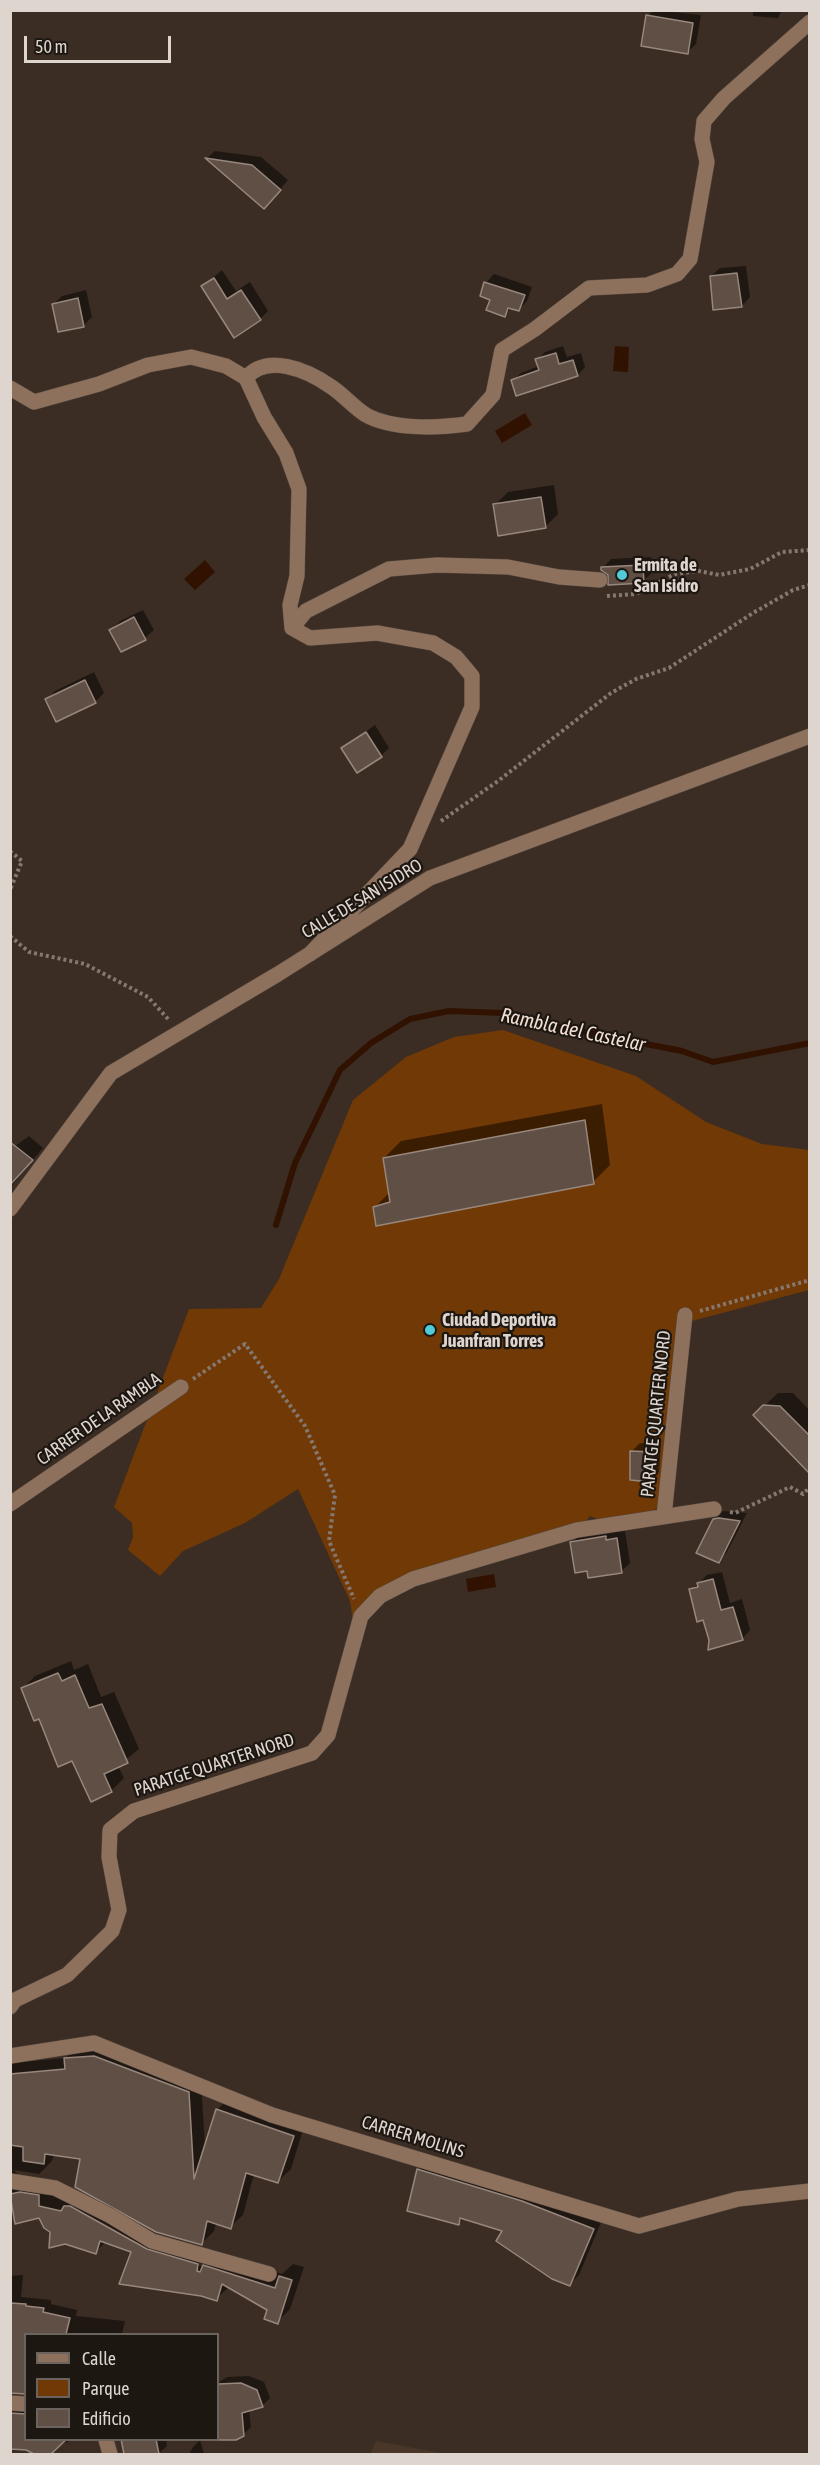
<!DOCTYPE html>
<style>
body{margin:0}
#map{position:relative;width:820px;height:2465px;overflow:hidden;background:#3b2d23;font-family:"Asap Condensed",sans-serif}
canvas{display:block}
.frame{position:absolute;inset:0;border:12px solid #dfd5cf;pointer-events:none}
.legend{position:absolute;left:24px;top:2333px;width:195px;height:108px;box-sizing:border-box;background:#1d1712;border:2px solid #6b635e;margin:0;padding:8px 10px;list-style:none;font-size:18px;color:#dfd5cf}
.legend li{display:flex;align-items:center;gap:12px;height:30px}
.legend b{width:30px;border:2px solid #6b635e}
.scale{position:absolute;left:24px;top:36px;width:147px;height:27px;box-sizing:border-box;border:3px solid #dfd5cf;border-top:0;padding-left:8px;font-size:18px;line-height:21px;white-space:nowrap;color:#dfd5cf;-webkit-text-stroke:4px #1d1712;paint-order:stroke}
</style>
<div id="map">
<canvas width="820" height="2465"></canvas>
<div class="frame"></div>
<ul class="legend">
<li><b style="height:8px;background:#8e715d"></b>Calle</li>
<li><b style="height:16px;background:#703905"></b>Parque</li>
<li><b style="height:16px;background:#5f4f45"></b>Edificio</li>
</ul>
<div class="scale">50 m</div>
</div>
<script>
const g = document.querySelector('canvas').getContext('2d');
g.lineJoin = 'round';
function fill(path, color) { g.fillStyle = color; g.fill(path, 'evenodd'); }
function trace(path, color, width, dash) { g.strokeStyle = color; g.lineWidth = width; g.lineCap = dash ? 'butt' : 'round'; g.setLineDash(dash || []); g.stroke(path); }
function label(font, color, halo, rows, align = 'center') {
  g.font = font + ' "Asap Condensed",sans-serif'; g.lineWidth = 4.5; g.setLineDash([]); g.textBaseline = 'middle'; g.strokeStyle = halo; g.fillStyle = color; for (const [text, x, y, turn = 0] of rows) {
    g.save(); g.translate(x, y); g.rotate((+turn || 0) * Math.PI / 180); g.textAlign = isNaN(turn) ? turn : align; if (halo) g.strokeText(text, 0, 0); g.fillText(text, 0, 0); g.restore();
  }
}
fill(new Path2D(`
 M 376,2441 L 447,2454 L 370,2454 Z`), '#493628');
fill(new Path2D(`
 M 503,1030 L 636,1076 L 706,1122 L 762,1144 L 809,1150 L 809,1290 L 677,1325 L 660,1506 L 653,1511 L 600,1520 L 590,1516 L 585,1523 L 392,1584 L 354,1627 L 350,1601 L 298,1489 L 245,1523 L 183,1551 L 160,1576 L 128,1550 L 133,1537 L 132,1523 L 114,1507 L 189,1309 L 261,1308 L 279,1279 L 353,1100 L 406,1057 L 454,1037 Z`), '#703905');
fill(new Path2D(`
 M 615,346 L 629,347 L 628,372 L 613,371 Z
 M 525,413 L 532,425 L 502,443 L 495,431 Z
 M 205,560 L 215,572 L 195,590 L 184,579 Z
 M 494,1574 L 496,1587 L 468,1592 L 466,1579 Z`), '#311200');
fill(new Path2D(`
 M 653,10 L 701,15 L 696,44 L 688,52 L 648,16 Z
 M 753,10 L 782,10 L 778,18 L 753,16 Z
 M 215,151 L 261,157 L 288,180 L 272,199 L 207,158 Z
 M 746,266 L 750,297 L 742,306 L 711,276 L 720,268 Z
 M 222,270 L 236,291 L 250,282 L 268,311 L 260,319 L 203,286 Z
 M 494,274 L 532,287 L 527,301 L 519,310 L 512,307 L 505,315 L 492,299 L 486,283 Z
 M 86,290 L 92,317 L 84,325 L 54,304 L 62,296 Z
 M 563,346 L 567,357 L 581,353 L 585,367 L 578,375 L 513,381 L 521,373 L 539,366 L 537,360 L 545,352 Z
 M 554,485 L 558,514 L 545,527 L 495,505 L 508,492 Z
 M 651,557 L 652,573 L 643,581 L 610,574 L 603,568 L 611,559 Z
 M 143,610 L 154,630 L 145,638 L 122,650 L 111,630 L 120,621 Z
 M 94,672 L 104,693 L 95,702 L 57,720 L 47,699 L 55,691 Z
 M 375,725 L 389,748 L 381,756 L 343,748 Z
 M 602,1104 L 610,1165 L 593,1182 L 375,1207 L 390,1192 L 384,1158 L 401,1141 Z
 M 29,1136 L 43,1148 L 10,1188 L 10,1150 Z
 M 778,1393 L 793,1393 L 810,1411 L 810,1472 L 755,1415 Z
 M 640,1443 L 661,1444 L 659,1472 L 651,1481 L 632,1451 Z
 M 723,1511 L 747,1513 L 727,1552 L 719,1561 L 715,1520 Z
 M 614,1529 L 614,1532 L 625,1531 L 630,1563 L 622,1571 L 589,1569 L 572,1543 L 580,1534 Z
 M 722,1572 L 730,1603 L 742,1599 L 750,1630 L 742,1639 L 704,1618 L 691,1590 L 707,1575 Z
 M 71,1661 L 74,1670 L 88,1664 L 101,1697 L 114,1692 L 139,1749 L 118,1766 L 124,1778 L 112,1790 L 92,1800 L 72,1760 L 23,1688 L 35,1676 Z
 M 78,2046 L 201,2079 L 205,2148 L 217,2110 L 230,2097 L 305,2123 L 291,2169 L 278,2181 L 254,2174 L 243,2215 L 230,2227 L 216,2223 L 214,2231 L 202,2243 L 82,2157 L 54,2154 L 52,2161 L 39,2174 L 14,2170 L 21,2178 L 160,2237 L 282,2274 L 293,2264 L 304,2267 L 290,2309 L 277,2322 L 269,2309 L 229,2287 L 216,2299 L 133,2251 L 106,2242 L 95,2252 L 51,2231 L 40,2217 L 10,2197 L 10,2172 L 13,2170 L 10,2165 L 10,2063 L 66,2058 ZM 199,2263 L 234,2274 L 232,2276 L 198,2265 Z
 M 428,2160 L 602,2220 L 579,2275 L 570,2284 L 504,2230 L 464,2218 L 459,2223 L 418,2170 Z
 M 23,2275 L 21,2297 L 51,2300 L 51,2304 L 77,2310 L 76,2316 L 125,2321 L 122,2334 L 26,2334 L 10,2392 L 10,2276 Z
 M 249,2376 L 264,2382 L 270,2398 L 262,2406 L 249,2409 L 251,2427 L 243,2435 L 235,2438 L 218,2439 L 218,2415 L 220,2409 L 218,2409 L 218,2383 L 227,2377 Z
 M 10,2404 L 26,2404 L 26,2440 L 72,2440 L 38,2454 L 13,2448 L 10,2454 Z
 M 123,2440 L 166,2440 L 167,2446 L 158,2454 L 126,2454 Z
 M 200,2440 L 204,2454 L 189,2454 L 193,2447 Z`), '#0007');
trace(new Path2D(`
 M 276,1225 L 295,1163 L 340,1070 L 371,1043 L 410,1019 L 449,1011 L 504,1013 L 538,1023 L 682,1051 L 713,1062 L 810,1043`), '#311200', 6);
const building = new Path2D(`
 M 646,15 L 693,23 L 688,54 L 641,46 Z
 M 205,158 L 252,165 L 281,190 L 264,209 Z
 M 737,273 L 742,307 L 713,310 L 710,276 Z
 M 214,278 L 227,299 L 241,290 L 261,320 L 234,338 L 201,286 Z
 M 484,282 L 525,295 L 519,311 L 508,308 L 505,317 L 486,310 L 490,300 L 480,296 Z
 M 78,298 L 84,327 L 58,332 L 52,304 Z
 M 556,353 L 559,364 L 573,360 L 578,376 L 516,396 L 511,380 L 539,370 L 535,359 Z
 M 541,497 L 546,528 L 498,536 L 493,504 Z
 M 643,565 L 644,583 L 608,585 L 608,575 L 601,570 L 601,567 Z
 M 134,617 L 146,640 L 121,652 L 109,630 Z
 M 85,680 L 96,703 L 56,722 L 45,699 Z
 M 366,732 L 382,757 L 357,773 L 341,748 Z
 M 585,1120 L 594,1184 L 376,1226 L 373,1207 L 390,1202 L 383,1158 Z
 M 10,1142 L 33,1160 L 10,1185 Z
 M 763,1405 L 780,1406 L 810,1436 L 810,1474 L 753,1415 Z
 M 630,1451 L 654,1452 L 651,1482 L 630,1480 Z
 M 719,1518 L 740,1521 L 719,1563 L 696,1553 L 713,1519 Z
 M 606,1536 L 606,1540 L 617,1538 L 622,1573 L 588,1578 L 587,1571 L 575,1573 L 570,1542 Z
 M 713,1579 L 721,1610 L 733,1607 L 743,1640 L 708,1650 L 709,1640 L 703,1620 L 697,1622 L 689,1589 L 698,1587 L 697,1583 Z
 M 58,1673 L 62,1681 L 75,1675 L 89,1708 L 102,1704 L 128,1763 L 104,1774 L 112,1792 L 91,1802 L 72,1761 L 58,1767 L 39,1719 L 34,1721 L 21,1688 Z
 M 94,2056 L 189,2092 L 194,2179 L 216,2109 L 294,2136 L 278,2183 L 246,2173 L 231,2229 L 207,2221 L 202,2245 L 156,2232 L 75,2187 L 80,2159 L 45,2154 L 44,2164 L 23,2161 L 23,2147 L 10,2145 L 10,2074 L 65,2069 L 64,2058 Z
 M 417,2169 L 522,2201 L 594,2229 L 570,2286 L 552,2279 L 496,2241 L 502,2231 L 460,2218 L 459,2225 L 407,2211 Z
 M 20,2192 L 39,2195 L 39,2206 L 61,2211 L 64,2206 L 70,2206 L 147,2249 L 198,2264 L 197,2271 L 200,2272 L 203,2265 L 275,2288 L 279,2276 L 292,2280 L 278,2324 L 264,2319 L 267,2310 L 222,2284 L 217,2301 L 201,2296 L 119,2284 L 131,2252 L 100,2241 L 96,2254 L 65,2244 L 49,2248 L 50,2232 L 44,2228 L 39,2218 L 15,2224 L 10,2194 Z
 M 10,2303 L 26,2304 L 26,2306 L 44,2308 L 43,2312 L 70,2318 L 66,2334 L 26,2334 L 26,2394 L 10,2393 Z
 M 241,2383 L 257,2390 L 263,2407 L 242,2413 L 244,2436 L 236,2440 L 218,2440 L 218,2384 Z
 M 10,2413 L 26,2414 L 26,2439 L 67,2439 L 51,2454 L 34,2454 L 26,2450 L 10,2449 Z
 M 121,2439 L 156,2439 L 159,2454 L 124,2454 Z`);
fill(building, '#5f4f45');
trace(building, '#98877c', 1.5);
const minor = new Path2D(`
 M 10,388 L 34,402 L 99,384 L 148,365 L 191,357 L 226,366 L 246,378
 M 292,628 L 306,611 L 389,569 L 437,565 L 508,567 L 559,577 L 600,580
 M 310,954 L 410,849 L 472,707 L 472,676 L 456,657 L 433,643 L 377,633 L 310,638 L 292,628 L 290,605 L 297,576 L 299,489 L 286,453 L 264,417 L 246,378 C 267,353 307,370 330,386 C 343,394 353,407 366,415 C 393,430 438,428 467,424 L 493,395 L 502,350 L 535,329 L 589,288 L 647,285 L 677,274 L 690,259 L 707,162 L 702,139 L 704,121 L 724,98 L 810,22
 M 10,1209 L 111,1073 L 278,974 L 430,878 L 810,736
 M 10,1504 L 181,1387
 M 664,1516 L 685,1315
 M 10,2007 L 15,2000 L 67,1975 L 112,1931 L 119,1910 L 109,1857 L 110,1830 L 134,1811 L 312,1753 L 328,1735 L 361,1616 L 380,1596 L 413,1579 L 577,1530 L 714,1509
 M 10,2056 L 94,2043 L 272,2115 L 639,2226 L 738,2199 L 810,2191
 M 10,2181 L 55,2188 L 109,2215 L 152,2241 L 269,2274
 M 10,2403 L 26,2404
 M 106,2440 L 110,2454`);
trace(minor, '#55483f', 16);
trace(new Path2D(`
 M 607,596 L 636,594 L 675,574 L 699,571 L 719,575 L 750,569 L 782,552 L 810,550
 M 441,821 L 498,781 L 611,693 L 636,679 L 669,668 L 753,613 L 793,590 L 810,585
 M 10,851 L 22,861 L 10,890
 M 10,936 L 29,952 L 85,964 L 148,997 L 169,1020
 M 700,1311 L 810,1280
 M 193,1379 L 245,1344 L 305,1426 L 335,1495 L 329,1541 L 354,1599
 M 730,1512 L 735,1513 L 790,1487 L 803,1494 L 810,1487`), '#857870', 4, [3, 3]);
trace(minor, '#8e715d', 15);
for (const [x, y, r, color] of [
 [622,575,6,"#52cbd9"],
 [430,1330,6,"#52cbd9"]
]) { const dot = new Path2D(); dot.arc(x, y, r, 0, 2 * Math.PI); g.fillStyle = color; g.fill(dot); trace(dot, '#1d1712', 2); }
label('bold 18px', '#dfd5cf', '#1d1712', [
 ["Ermita de",634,565],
 ["San Isidro",634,586],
 ["Ciudad Deportiva",442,1320],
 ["Juanfran Torres",442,1341]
], 'left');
label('18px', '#dfd5cf', '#1d1712', [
 ["CALLE DE SAN ISIDRO",362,899,-31],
 ["PARATGE QUARTER NORD",656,1414,-84],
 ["CARRER DE LA RAMBLA",99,1419,-35],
 ["PARATGE QUARTER NORD",214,1765,-18],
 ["CARRER MOLINS",413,2137,17]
]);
label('italic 20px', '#f3e0d4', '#1d1712', [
 ["Rambla del Castelar",573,1030,12]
]);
</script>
